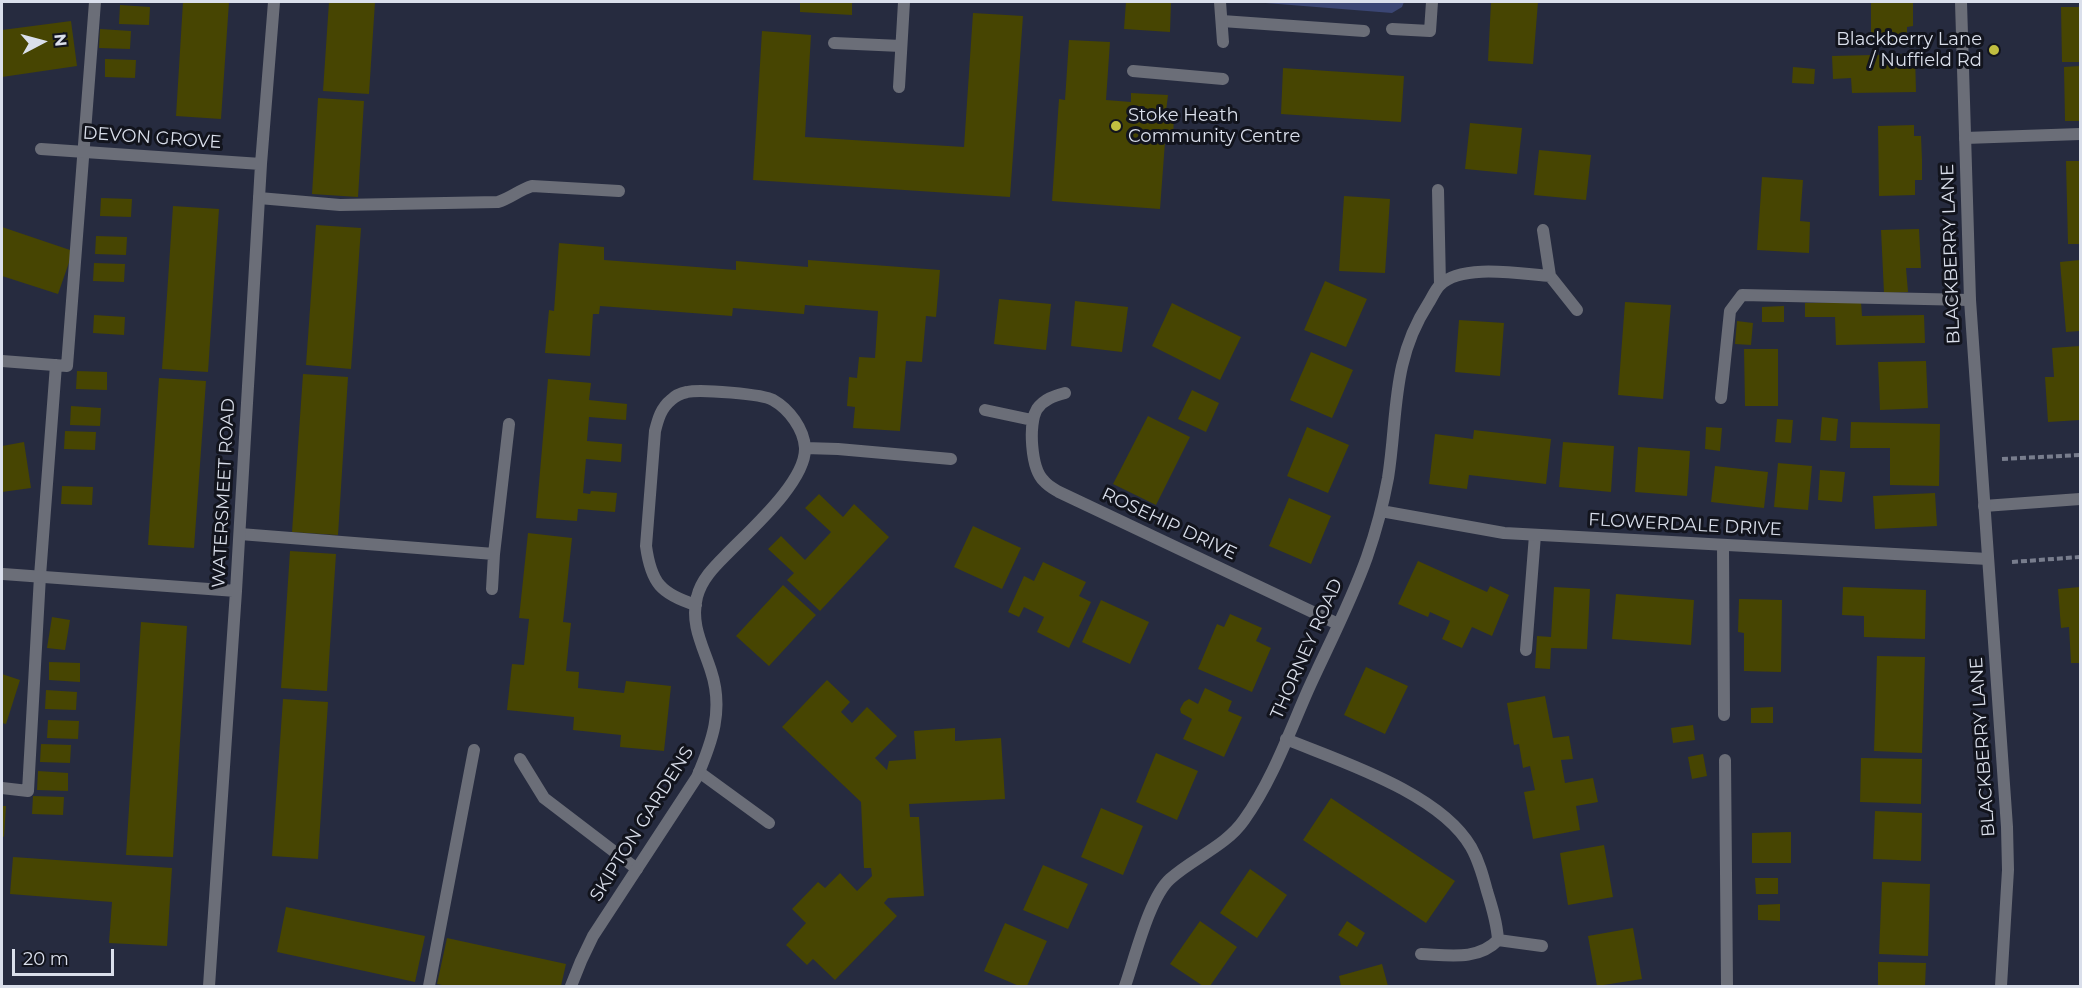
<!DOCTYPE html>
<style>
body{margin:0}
#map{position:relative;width:2082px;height:988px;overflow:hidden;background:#262b3f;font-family:Montserrat,sans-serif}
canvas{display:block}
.frame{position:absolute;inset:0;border:3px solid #dadfeb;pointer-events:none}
.north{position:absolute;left:12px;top:12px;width:60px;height:60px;-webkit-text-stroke:4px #12141d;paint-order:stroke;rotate:84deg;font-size:16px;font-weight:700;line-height:24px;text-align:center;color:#dadfeb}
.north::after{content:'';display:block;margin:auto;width:21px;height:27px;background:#dadfeb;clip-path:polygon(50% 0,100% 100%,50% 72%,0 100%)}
.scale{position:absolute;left:12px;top:949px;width:102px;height:27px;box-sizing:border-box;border:3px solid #dadfeb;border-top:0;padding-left:8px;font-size:18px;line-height:21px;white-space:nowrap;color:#dadfeb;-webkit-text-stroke:4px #12141d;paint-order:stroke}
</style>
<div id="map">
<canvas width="2082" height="988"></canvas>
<div class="frame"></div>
<div class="north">N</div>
<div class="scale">20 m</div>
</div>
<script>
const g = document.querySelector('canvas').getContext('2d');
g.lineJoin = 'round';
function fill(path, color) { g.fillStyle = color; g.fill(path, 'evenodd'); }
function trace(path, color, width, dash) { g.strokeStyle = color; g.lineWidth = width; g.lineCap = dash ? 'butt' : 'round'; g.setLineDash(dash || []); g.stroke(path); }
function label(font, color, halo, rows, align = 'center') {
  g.font = font + ' Montserrat,sans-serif'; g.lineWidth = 6; g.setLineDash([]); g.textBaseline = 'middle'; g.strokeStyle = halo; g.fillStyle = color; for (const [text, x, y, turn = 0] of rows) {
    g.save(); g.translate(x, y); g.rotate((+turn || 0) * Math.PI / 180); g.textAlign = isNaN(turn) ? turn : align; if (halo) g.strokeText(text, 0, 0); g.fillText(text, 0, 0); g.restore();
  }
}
fill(new Path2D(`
 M 1253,2 L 1404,2 L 1402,7 L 1392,13 Z`), '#3b4674');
fill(new Path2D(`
 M 183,2 L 229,2 L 221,119 L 176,116 Z
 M 329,2 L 375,2 L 369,94 L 323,91 Z
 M 800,2 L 852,2 L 852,15 L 800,12 Z
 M 1126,2 L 1171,2 L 1170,32 L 1124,29 Z
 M 1491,2 L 1538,2 L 1533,64 L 1488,61 Z
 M 1871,2 L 1913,2 L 1913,26 L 1907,27 L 1907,41 L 1871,42 Z
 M 120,5 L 150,7 L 149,25 L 119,24 Z
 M 2061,7 L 2080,7 L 2080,62 L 2062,62 Z
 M 973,13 L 1023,16 L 1010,197 L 753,180 L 762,31 L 811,35 L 805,137 L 964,147 Z
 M 71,21 L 77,66 L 2,77 L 2,30 Z
 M 100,29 L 131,31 L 130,49 L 99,48 Z
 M 1069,40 L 1110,42 L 1106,100 L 1131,102 L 1131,93 L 1168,95 L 1166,111 L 1174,111 L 1173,142 L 1165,142 L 1160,209 L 1052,201 L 1059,99 L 1065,100 Z
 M 1915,54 L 1916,92 L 1852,93 L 1851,78 L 1833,79 L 1832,56 Z
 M 105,59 L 136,60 L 135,78 L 105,77 Z
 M 2080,66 L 2080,121 L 2065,121 L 2064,67 Z
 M 1793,67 L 1815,69 L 1814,84 L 1792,83 Z
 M 1283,68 L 1404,76 L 1401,122 L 1281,114 Z
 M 318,98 L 364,101 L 358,197 L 312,194 Z
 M 1470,123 L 1522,128 L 1517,174 L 1465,169 Z
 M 1914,125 L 1914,136 L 1921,136 L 1922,159 L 1922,180 L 1915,180 L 1915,195 L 1879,196 L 1878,126 Z
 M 1539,150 L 1591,155 L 1586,200 L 1534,195 Z
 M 2066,161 L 2080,161 L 2080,244 L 2068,244 Z
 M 1762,177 L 1803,180 L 1800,221 L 1810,222 L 1809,253 L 1757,250 Z
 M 1344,196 L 1390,199 L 1385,273 L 1339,271 Z
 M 101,198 L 132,199 L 131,217 L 100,216 Z
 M 173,206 L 219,209 L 208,372 L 162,369 Z
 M 316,225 L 361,228 L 351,369 L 306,365 Z
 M 2,227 L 73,251 L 58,294 L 2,276 Z
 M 1919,229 L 1921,268 L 1906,268 L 1908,292 L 1884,293 L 1881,230 Z
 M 96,236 L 127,237 L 126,255 L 95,254 Z
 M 559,243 L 604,247 L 604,260 L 736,270 L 736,261 L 808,267 L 808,260 L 940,270 L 936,317 L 926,316 L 922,362 L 906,361 L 900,431 L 853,428 L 855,407 L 847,406 L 849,377 L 857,378 L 859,357 L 875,358 L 878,311 L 805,305 L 804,314 L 733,308 L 732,316 L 600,306 L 599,314 L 593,314 L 590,356 L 545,353 L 549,310 L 554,311 Z
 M 2080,260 L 2080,331 L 2066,332 L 2060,262 Z
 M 94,263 L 125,264 L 124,282 L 93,281 Z
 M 1325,281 L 1367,299 L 1346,347 L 1304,330 Z
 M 999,299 L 1051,304 L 1046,350 L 994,344 Z
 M 1075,301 L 1128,307 L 1122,352 L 1071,346 Z
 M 1625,302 L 1671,305 L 1663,399 L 1618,395 Z
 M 1861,302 L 1862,316 L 1924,315 L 1925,343 L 1836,345 L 1835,317 L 1805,317 L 1805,303 Z
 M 1172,303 L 1241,337 L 1220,380 L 1152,346 Z
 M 1784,306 L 1784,322 L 1762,322 L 1762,307 Z
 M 94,315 L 125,317 L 124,335 L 93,333 Z
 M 1459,320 L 1504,323 L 1500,376 L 1455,372 Z
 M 1737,321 L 1753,323 L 1751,345 L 1735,344 Z
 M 2080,346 L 2080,420 L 2048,422 L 2045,377 L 2054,377 L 2052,348 Z
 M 1744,349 L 1778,349 L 1778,406 L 1745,406 Z
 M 1311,352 L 1353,370 L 1332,418 L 1290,400 Z
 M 1926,361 L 1928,408 L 1880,410 L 1878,362 Z
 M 77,371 L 107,372 L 107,390 L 76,389 Z
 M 303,374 L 348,377 L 338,535 L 292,532 Z
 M 159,378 L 206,381 L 194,548 L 148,545 Z
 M 548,379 L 591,383 L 589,400 L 627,404 L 626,420 L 589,417 L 587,441 L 622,444 L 621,462 L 586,459 L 583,493 L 590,494 L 591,491 L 617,493 L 615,512 L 578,509 L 577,521 L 536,518 Z
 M 1192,390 L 1219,403 L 1206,432 L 1178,419 Z
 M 71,406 L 101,408 L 100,426 L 70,425 Z
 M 1148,416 L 1190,437 L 1156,505 L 1113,484 Z
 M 1822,417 L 1838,419 L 1836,441 L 1820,440 Z
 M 1777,419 L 1793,420 L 1791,443 L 1775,442 Z
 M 1851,422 L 1940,424 L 1939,486 L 1890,485 L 1890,448 L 1850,448 Z
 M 1307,427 L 1349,445 L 1328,493 L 1287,476 Z
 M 1706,427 L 1722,428 L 1720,451 L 1705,449 Z
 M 1474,430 L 1551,439 L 1546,484 L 1469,475 L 1467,489 L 1429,484 L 1435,434 L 1473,439 Z
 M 65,431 L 96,432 L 95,450 L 64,449 Z
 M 24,442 L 31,488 L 2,492 L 2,446 Z
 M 1563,442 L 1614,446 L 1611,492 L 1559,487 Z
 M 1638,447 L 1690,451 L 1687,496 L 1635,492 Z
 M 1778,463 L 1812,466 L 1808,510 L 1774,507 Z
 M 1715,466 L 1768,472 L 1764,508 L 1711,502 Z
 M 1820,470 L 1845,472 L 1842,502 L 1818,500 Z
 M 62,486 L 93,487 L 92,505 L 61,504 Z
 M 1935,493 L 1937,526 L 1875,529 L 1873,496 Z
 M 819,494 L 843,517 L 854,504 L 889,537 L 820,611 L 787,580 L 794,573 L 768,549 L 781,536 L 805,560 L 831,532 L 805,508 Z
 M 1289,498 L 1331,516 L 1311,564 L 1269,546 Z
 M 973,526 L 1021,548 L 1002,589 L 954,567 Z
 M 528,533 L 572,538 L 563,622 L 571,623 L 566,671 L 579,672 L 578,688 L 624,693 L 626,681 L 671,686 L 664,751 L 620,747 L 621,735 L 573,730 L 574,717 L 507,710 L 512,664 L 524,665 L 529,619 L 519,618 Z
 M 290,551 L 336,554 L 327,691 L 281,688 Z
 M 1418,561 L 1487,592 L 1490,586 L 1509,595 L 1492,636 L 1472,627 L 1462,648 L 1442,639 L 1450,621 L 1430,612 L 1428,617 L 1398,604 Z
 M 1043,562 L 1086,582 L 1079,596 L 1091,602 L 1069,648 L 1037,632 L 1044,617 L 1024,607 L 1019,617 L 1008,612 L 1024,576 L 1034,581 Z
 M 783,585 L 816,615 L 769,666 L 736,636 Z
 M 1554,587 L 1590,589 L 1587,649 L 1551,648 L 1550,669 L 1535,668 L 1537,636 L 1551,637 Z
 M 1843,587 L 1926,590 L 1925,639 L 1864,637 L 1864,616 L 1842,615 Z
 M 2080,587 L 2080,663 L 2071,663 L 2069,627 L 2061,628 L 2058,589 Z
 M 1616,594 L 1694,600 L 1691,645 L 1612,639 Z
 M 1739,599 L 1782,600 L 1781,672 L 1744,671 L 1744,633 L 1738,632 Z
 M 1101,600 L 1149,622 L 1130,664 L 1082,642 Z
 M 1230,614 L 1262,628 L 1256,641 L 1271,648 L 1252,692 L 1198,669 L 1217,624 L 1224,627 Z
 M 52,617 L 70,620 L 65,650 L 47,648 Z
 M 141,622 L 187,626 L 173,857 L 126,855 Z
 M 1877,656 L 1925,657 L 1922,753 L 1874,751 Z
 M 49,662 L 80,663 L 80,682 L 49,680 Z
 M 1366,667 L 1408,686 L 1385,734 L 1344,715 Z
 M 2,674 L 20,680 L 6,724 L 2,723 Z
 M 827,680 L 850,702 L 841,712 L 852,723 L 867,707 L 897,736 L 875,758 L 887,770 L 889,761 L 916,759 L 914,731 L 955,728 L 955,741 L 1001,738 L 1005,799 L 909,804 L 910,817 L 919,817 L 924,896 L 888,898 L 884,903 L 897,916 L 835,980 L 813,959 L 807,965 L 786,945 L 806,923 L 792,909 L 818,882 L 825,888 L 840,873 L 857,891 L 872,876 L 871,868 L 864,868 L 861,802 L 782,727 Z
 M 1205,688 L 1232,701 L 1228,711 L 1242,717 L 1224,757 L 1183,739 L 1192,719 L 1181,713 L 1180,709 L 1184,702 L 1189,699 L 1198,704 Z
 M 46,690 L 77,692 L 76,710 L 45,709 Z
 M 1545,696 L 1553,738 L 1569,736 L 1573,759 L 1561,760 L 1565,783 L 1593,778 L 1598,802 L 1576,806 L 1580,830 L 1533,839 L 1524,792 L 1535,790 L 1530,766 L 1523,768 L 1519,744 L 1514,745 L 1507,703 Z
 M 283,699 L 328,702 L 318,859 L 272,856 Z
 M 1773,707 L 1773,723 L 1751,723 L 1751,708 Z
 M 48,720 L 79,721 L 78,739 L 47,738 Z
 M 1693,725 L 1695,740 L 1673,743 L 1671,728 Z
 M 41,744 L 71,745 L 70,763 L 40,762 Z
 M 1156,753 L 1198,771 L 1177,820 L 1136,802 Z
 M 1703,754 L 1707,776 L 1692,779 L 1688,757 Z
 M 1861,758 L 1922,759 L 1921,804 L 1860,802 Z
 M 38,771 L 68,773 L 68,791 L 37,790 Z
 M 33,796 L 64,797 L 63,815 L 32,814 Z
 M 1331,798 L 1455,881 L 1426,923 L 1303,840 Z
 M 2,806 L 6,806 L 4,837 L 2,836 Z
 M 1101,808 L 1143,826 L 1123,875 L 1081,857 Z
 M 1875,811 L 1922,813 L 1921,861 L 1873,859 Z
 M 1791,832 L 1791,863 L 1752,863 L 1752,833 Z
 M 1604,845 L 1613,897 L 1568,905 L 1560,853 Z
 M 13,857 L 172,868 L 167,946 L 109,943 L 112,902 L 10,894 Z
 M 1043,865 L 1088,884 L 1068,929 L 1023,910 Z
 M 1250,869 L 1287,895 L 1257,938 L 1220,913 Z
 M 1755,878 L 1778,878 L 1778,894 L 1756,894 Z
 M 1882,882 L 1930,884 L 1928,956 L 1879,954 Z
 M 1780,904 L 1780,921 L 1758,920 L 1758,905 Z
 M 286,907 L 425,936 L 415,982 L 277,952 Z
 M 1200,921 L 1237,947 L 1210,986 L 1203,986 L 1170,964 Z
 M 1347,921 L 1365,933 L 1357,947 L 1338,935 Z
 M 1005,923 L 1047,941 L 1027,986 L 1019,986 L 984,971 Z
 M 1633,928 L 1642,979 L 1597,986 L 1588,936 Z
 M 447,938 L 566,964 L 561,986 L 447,986 L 437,984 Z
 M 1878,962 L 1926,963 L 1925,986 L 1878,986 Z
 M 1382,964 L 1388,986 L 1341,986 L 1339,976 Z`), '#474502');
trace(new Path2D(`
 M 2002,459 L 2080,455
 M 2012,562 L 2080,557`), '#787d8d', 4, [6, 3]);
trace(new Path2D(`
 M 1222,21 L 1364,31
 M 1133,71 L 1223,79
 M 259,198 L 340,205 L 498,202 C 511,198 519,190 532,186 L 619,191
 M 2,361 L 67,366 L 95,2
 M 1721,398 L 1730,311 L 1742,295 L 1970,300
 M 240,534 L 494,554 L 492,589
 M 1723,545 L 1724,715
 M 494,554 L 509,424
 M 1526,650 L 1535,535
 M 520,759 L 544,798 L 637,869
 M 1725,760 L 1727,986
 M 699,772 L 769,823
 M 2,788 L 28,791 L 40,576 L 56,365
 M 429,986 L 474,750`), '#6b6e78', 12);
trace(new Path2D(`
 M 1220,2 L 1223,42
 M 1392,29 L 1430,31 L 1432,2
 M 834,43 L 901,46
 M 899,87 L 904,2
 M 1965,138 L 2080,134
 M 41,149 L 261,164
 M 1438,190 L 1440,285
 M 1543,230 L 1550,276 L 1577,310
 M 1065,393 C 1054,396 1044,399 1037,409 C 1028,424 1031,469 1044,481 C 1048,486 1054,489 1059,492 L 1338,624
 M 985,410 L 1032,420
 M 805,448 L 838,449 L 951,459
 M 1984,506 L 2080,499
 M 1381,511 L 1504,533 L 1988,559
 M 3,574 L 236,591
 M 1286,739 C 1342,762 1440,793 1471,847 C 1479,861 1483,876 1487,891 C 1492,907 1497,923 1498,940 C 1478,961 1448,955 1421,954
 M 1498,940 L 1542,946
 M 209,986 L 236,591 L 261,164 L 274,2
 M 571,986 L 581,961 L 593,936 L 697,777 C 712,742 724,710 711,671 C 703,646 690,624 697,597 C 701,580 714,567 725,556 C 749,531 806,482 805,448 C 804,429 789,409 773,400 C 763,394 700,389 687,392 C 682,393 675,396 671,400 C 661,408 658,419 655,431 L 646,546 C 651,583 661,594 696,605
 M 1125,986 C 1135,958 1149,898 1170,879 C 1193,858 1226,846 1244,820 C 1272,781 1289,733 1308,690 C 1328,646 1351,602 1367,557 C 1376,531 1383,505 1388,478 C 1398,415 1391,361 1428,304 C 1432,298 1435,290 1440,285 C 1461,263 1522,274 1550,276`), '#6b6e78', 12);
trace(new Path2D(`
 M 1961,2 L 1970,300 L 2007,827 L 2008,870 L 2001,986`), '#6b6e78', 12);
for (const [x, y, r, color] of [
 [1994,50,6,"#c1be40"],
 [1116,126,6,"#c1be40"]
]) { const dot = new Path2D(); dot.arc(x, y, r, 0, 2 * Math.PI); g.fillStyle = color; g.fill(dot); trace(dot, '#12141d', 2); }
label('18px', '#dadfeb', '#12141d', [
 ["Blackberry Lane",1982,40],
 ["/ Nuffield Rd",1982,61],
 ["Stoke Heath",1128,116,"left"],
 ["Community Centre",1128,137,"left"]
], 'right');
label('18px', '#dadfeb', '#12141d', [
 ["DEVON GROVE",152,138,4],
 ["BLACKBERRY LANE",1951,254,-92],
 ["WATERSMEET ROAD",224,493,-87],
 ["ROSEHIP DRIVE",1169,524,25],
 ["FLOWERDALE DRIVE",1685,525,3],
 ["THORNEY ROAD",1307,649,-66],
 ["BLACKBERRY LANE",1983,747,-94],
 ["SKIPTON GARDENS",642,824,-58]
]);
</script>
